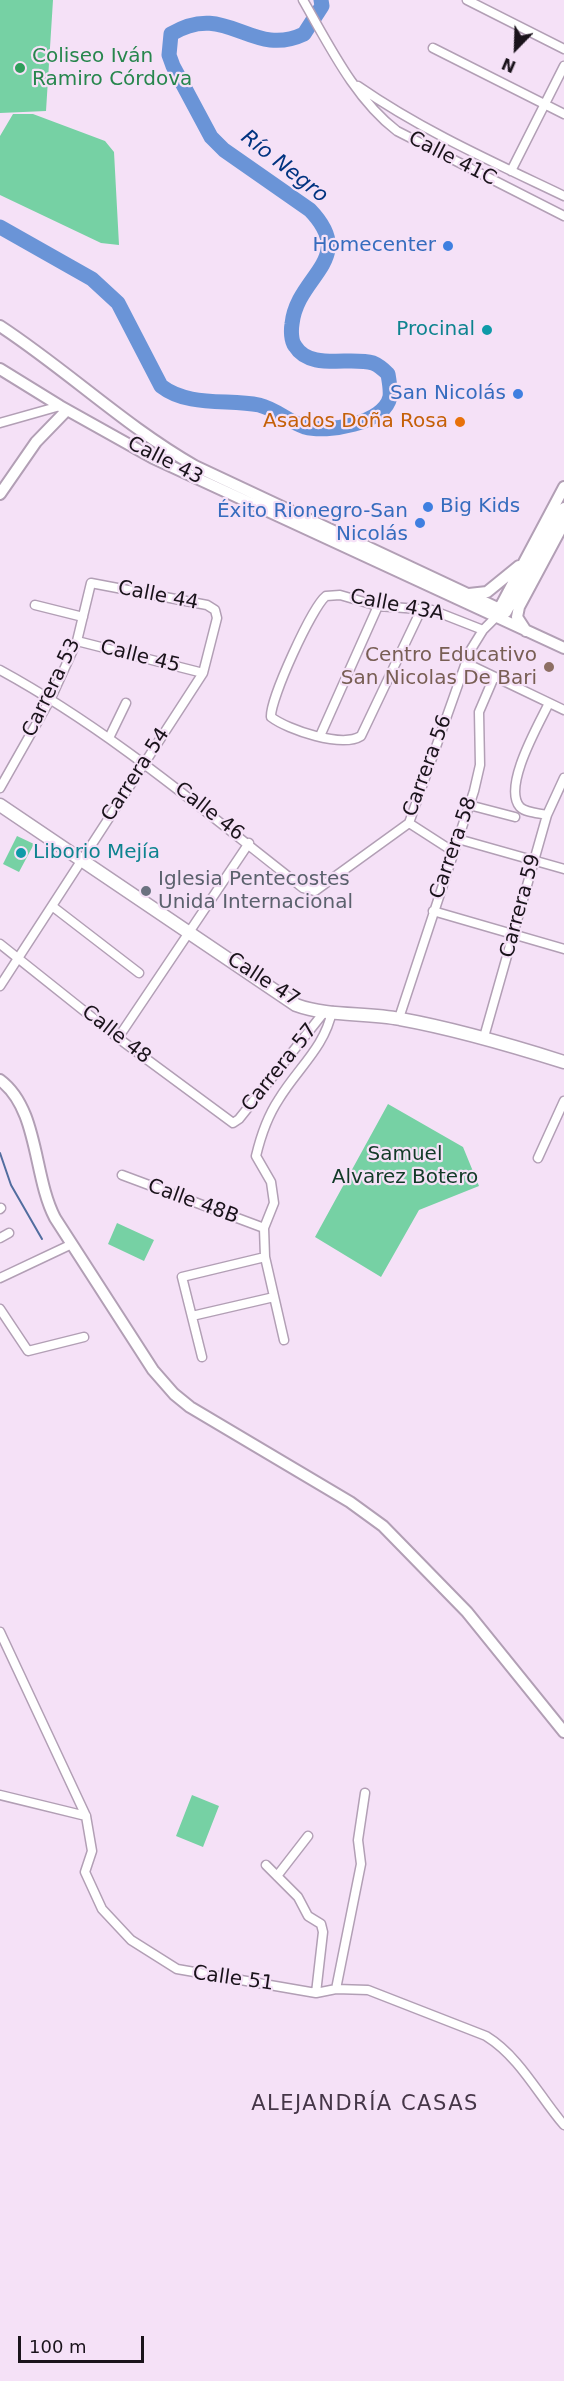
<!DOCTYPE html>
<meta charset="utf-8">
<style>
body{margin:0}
#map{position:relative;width:564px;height:2381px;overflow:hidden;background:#f5e1f7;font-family:"DejaVu Sans",sans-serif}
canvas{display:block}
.north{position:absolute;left:486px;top:18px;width:60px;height:60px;-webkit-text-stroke:4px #f5e1f7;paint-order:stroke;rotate:203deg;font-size:16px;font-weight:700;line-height:24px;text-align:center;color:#1a131b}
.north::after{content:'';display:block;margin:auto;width:21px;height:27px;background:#1a131b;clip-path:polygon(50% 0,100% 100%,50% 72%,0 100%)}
.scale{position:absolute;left:18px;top:2336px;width:126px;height:27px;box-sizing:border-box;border:3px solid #1a131b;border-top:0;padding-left:8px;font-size:18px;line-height:21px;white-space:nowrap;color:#1a131b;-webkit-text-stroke:4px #f5e1f7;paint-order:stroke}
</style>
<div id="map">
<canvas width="564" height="2381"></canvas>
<div class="north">N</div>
<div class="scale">100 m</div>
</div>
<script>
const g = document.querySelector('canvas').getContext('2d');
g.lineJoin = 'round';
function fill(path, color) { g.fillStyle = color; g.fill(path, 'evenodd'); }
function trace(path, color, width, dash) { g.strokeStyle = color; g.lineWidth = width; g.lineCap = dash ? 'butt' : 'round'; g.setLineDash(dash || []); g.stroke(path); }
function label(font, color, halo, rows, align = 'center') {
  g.font = font + ' "DejaVu Sans",sans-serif'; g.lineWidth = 4.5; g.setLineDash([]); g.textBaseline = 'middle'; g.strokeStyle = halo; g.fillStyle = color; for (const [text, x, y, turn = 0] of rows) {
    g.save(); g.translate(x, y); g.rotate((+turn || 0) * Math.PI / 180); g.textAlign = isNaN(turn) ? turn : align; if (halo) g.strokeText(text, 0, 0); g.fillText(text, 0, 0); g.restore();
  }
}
fill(new Path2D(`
 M 0,0 L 53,0 L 46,111 L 0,113 Z
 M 13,114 L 33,114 L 105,141 L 114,152 L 119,245 L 101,243 L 0,195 L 0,136 Z
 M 17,836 L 34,844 L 19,872 L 3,864 Z
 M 388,1104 L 463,1147 L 479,1186 L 419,1210 L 381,1277 L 315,1237 Z
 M 117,1223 L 154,1240 L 144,1261 L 108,1244 Z
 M 192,1795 L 219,1806 L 203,1847 L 176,1836 Z`), '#76d1a4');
trace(new Path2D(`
 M 0,1153 L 11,1185 L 42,1239`), '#526d9f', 2);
trace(new Path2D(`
 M 0,227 L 92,279 L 118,303 L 161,386 C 188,407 227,399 259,405 C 276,409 289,422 305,427 C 327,433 384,424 390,397 C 391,389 389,381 388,374 C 384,370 378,365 373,363 C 350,356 310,371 295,346 C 291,341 291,330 292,324 C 297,275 358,260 310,210 L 224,150 L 211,137 L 173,66 L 169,55 L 171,34 C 227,0 251,59 304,34 L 322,6 L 321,0`), '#6a94d7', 15);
const minor = new Path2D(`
 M 303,0 C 329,45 355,99 397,131 L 564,216
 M 467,0 L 564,49
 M 433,48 L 564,114
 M 358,86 C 423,131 493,162 564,196
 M 511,171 L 564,66
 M 0,423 L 60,406
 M 35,605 L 83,617
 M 421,610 L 361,736 C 342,748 288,730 271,717 C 270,699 312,607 326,596 L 340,595 L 378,606 L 432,610 L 483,630
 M 77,641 L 203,673
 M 466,663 L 564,710
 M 0,670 C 110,730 204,811 303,888 L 315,891 L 409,823 L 470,651 L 483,630 L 495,618
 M 320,736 L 378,606
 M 109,738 L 126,703
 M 0,788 L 51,698 L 77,641 L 91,583 L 207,605 L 215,610 L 217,618 L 203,673 L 0,986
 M 469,805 L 515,817
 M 547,815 C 539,813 526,813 520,807 C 502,787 539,724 549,703
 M 409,823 L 454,852
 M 458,839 L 564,869
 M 52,906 L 139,973
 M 433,911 L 564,949
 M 0,944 L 118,1038 L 233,1123 L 239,1119 L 325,1011
 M 399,1018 L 474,791 L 480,765 L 479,712 L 494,677
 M 484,1037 L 547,815 L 564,778
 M 118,1038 L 249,843
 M 538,1158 L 564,1101
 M 122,1175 L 264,1228
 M 0,1209 L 1,1208
 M 0,1238 L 9,1233
 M 0,1278 L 72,1244
 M 0,1309 L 28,1351 L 84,1337
 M 192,1316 L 274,1297
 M 284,1340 L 265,1257 L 264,1228 L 274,1203 L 271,1182 L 256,1156 C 261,1135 267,1117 279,1099 C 297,1069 325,1047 332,1011
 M 202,1357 L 182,1277 L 265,1257
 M 0,1632 L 86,1816 L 92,1851 L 85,1872 L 102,1909 L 131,1940 L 177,1969 L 316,1993 L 336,1989 L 368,1990 L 486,2036 C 520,2057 539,2096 564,2125
 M 0,1795 L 86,1816
 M 266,1865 L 298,1897 L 308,1916 L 321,1924 L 323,1932 L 316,1993
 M 277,1876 L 308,1836
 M 336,1989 L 361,1864 L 358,1840 L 365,1793`);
const tertiary = new Path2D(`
 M 0,326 C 67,370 125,426 195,466 L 506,612
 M 0,369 L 60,406 L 153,458 L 564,648
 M 0,494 L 36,442 L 67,410
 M 469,594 L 487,592 L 519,566
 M 496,615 L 564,487
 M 500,615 L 506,612 L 564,508
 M 526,631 L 517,617 L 519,607 L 564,523
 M 0,1080 C 39,1109 33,1176 55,1218 L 153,1370 L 174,1394 L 190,1407 L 350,1502 L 383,1526 L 467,1612 L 564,1732`);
const secondary = new Path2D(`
 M 0,805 L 296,1005 C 328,1017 367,1012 400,1019 C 456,1029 510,1045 564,1062`);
trace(minor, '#b29fb5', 11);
trace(tertiary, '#b29fb5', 14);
trace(secondary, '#b29fb5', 15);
trace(minor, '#fff', 8);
trace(tertiary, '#fff', 10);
trace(secondary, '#fff', 12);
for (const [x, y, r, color] of [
 [20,68,6,"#2e9e5b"],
 [448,246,6,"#3f7fe0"],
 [487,330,6,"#0f9aa8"],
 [518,394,6,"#3f7fe0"],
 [460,422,6,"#e8710a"],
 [428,507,6,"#3f7fe0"],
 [420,523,6,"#3f7fe0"],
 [549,667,6,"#8d6e63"],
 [21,853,6,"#0f9aa8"],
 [146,891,6,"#6b7280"]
]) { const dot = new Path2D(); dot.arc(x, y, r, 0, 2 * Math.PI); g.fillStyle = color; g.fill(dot); trace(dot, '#f5e1f7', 2); }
label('20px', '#27864d', '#f5e1f7', [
 ["Coliseo Iván",32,57],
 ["Ramiro Córdova",32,80]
], 'left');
label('20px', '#1a131b', '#f5e1f7', [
 ["Calle 41C",452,159,27],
 ["Calle 43",165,461,27],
 ["Calle 44",158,596,11],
 ["Calle 43A",397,606,11],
 ["Calle 45",140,657,14],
 ["Carrera 53",52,688,-64],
 ["Carrera 56",428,766,-70],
 ["Carrera 54",136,775,-57],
 ["Calle 46",209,812,38],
 ["Carrera 58",454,848,-71],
 ["Carrera 59",521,906,-75],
 ["Calle 47",263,980,33],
 ["Calle 48",116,1035,38],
 ["Carrera 57",280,1068,-51],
 ["Calle 48B",193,1202,20],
 ["Calle 51",233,1979,8]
]);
label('20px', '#366cbe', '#f5e1f7', [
 ["Homecenter",436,246],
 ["San Nicolás",506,394],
 ["Big Kids",440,507,"left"],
 ["Éxito Rionegro-San",408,512],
 ["Nicolás",408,535]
], 'right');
label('20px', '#0d838f', '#f5e1f7', [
 ["Procinal",475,330],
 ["Liborio Mejía",33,853,"left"]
], 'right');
label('20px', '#c56008', '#f5e1f7', [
 ["Asados Doña Rosa",448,422]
], 'right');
label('20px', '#785e54', '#f5e1f7', [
 ["Centro Educativo",537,656],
 ["San Nicolas De Bari",537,679]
], 'right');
label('20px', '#5b616d', '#f5e1f7', [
 ["Iglesia Pentecostes",158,880],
 ["Unida Internacional",158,903]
], 'left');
label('20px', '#113a27', '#f5e1f7', [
 ["Samuel",405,1155],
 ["Alvarez Botero",405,1178]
]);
label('italic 21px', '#003380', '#f5e1f7', [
 ["Río Negro",284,167,38]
]);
g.letterSpacing = '1.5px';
label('21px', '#453648', '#f5e1f7', [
 ["ALEJANDRÍA CASAS",365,2105]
]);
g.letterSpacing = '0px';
</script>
